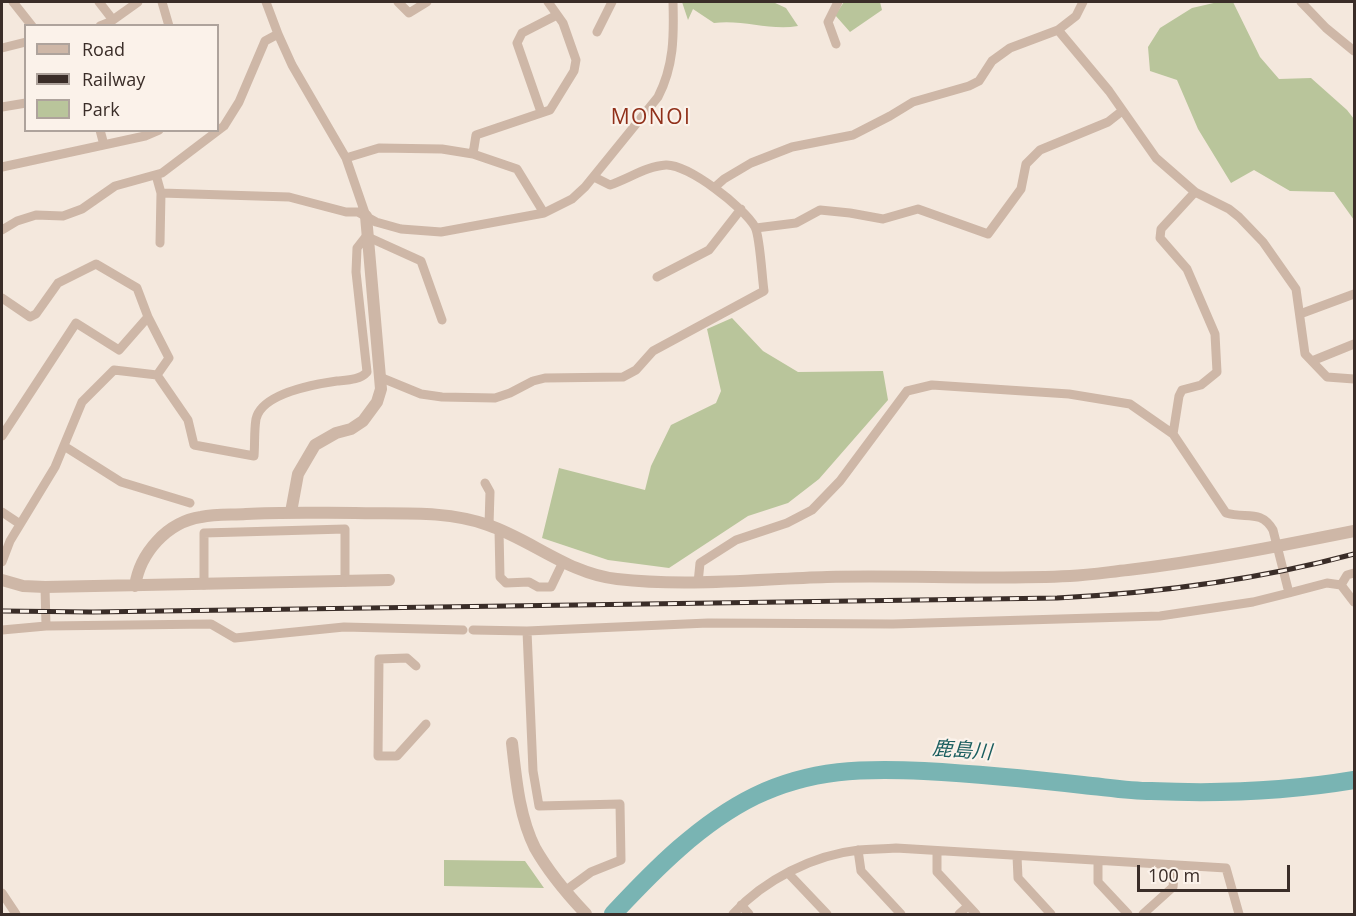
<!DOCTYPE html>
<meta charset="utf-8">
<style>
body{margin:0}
#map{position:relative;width:1356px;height:916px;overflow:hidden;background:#f4e8dd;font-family:"Open Sans",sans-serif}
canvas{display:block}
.frame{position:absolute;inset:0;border:3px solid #3a2d28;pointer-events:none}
.legend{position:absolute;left:24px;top:24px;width:195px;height:108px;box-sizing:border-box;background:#fbf2ea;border:2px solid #aea39c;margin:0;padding:8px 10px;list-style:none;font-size:18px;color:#3a2d28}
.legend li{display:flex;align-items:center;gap:12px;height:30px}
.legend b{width:30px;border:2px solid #aea39c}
.scale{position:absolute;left:1137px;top:865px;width:153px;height:27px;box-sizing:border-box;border:3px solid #3a2d28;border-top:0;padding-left:8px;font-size:18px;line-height:21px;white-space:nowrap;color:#3a2d28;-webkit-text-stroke:4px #fbf2ea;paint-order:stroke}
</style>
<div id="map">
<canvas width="1356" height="916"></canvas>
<div class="frame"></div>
<ul class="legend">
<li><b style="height:8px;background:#ceb7a7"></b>Road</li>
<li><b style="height:8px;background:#3a2d28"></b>Railway</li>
<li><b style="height:16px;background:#b9c59b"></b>Park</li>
</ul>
<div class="scale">100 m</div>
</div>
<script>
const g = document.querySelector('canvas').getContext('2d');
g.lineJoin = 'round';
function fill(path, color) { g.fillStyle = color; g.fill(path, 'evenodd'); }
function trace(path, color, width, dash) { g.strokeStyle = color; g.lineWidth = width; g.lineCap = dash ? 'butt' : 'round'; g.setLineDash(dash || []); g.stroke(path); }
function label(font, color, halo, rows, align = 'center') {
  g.font = font + ' "Open Sans","Noto Sans JP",sans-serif'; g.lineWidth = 4.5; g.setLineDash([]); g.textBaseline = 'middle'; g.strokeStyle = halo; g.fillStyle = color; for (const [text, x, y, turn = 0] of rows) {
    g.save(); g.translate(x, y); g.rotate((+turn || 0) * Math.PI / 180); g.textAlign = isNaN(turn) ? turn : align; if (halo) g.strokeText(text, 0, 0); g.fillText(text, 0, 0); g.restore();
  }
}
fill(new Path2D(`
 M 682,2 L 773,2 L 786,8 L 798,26 C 770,31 742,19 714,23 L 693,9 L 688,20 Z
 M 844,2 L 880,2 L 882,10 L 850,32 L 835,15 Z
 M 1218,2 L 1233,2 L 1260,57 L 1279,79 L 1311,78 L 1347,110 L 1354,119 L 1354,220 L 1334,192 L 1290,191 L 1254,170 L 1231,183 L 1198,129 L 1177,80 L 1150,71 L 1148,47 L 1160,28 L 1192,8 Z
 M 732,318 L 763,351 L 798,372 L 883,371 L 888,400 L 819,479 L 788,503 L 748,516 L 669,568 L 608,560 L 542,538 L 559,468 L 645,490 L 651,466 L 671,425 L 716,403 L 721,391 L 707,329 Z
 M 444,860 L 525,861 L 544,888 L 444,886 Z`), '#b9c59b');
trace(new Path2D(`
 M 613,914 C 654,870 700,823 755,796 C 811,769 864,768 924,771 C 977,774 1030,779 1083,785 C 1105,787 1128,791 1151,791 C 1218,794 1288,791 1354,780`), '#79b4b3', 18);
trace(new Path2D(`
 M 13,2 L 32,26
 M 99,2 L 113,20
 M 162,2 L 169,26
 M 266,2 L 278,34 L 292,65 L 346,158 L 366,216
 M 398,2 L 409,13 L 427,2
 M 1301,2 L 1326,28 L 1354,51
 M 100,26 L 110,22 L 138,2
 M 1058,30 L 1109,91 L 1156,158 L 1195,192 L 1229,209 L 1239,217 L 1263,242 L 1296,289 L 1305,354 L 1327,377 L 1354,379
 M 597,32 L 612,2
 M 836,44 L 828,22 L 838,2
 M 2,48 L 26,42
 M 2,107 L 26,103
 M 541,112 L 517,43 L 522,33 L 557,15
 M 100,130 L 104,145
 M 473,154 L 476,135 L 550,110 L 574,71 L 576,60 L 563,23 L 548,2
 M 346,158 L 379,148 L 442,149 L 473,154 L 517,169 L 544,213
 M 2,167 L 145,136 L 159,130
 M 156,175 L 161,193 L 289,197 L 346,212 L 358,212 L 376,222 L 401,229 L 441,232 L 544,213 L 572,199 L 585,187 L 658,97 C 674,66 674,36 673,2
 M 715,187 L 724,179 L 751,163 L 792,147 L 853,135 L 890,116 L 913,102 L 969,86 L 979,81 L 992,61 L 1010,48 L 1058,30 L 1076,16 L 1083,2
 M 756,228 L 796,223 L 820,210 L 850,213 L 883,219 L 918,209 L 988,234 L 1021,189 L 1026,164 L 1040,150 L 1108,122 L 1122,111
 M 2,230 L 17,221 L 36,215 L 63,216 L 82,209 L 115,186 L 162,173 L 224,126 L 239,102 L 265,41 L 278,34
 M 368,237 L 421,261 L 442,320
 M 160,243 L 161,193
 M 657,277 L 709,250 L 741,209
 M 2,298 L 30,317 L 36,314 L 58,283 L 96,264 L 137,288 L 148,317 L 119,350 L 76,323 L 2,436
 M 1300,314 L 1354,294
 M 148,317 L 169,358 L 157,375
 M 1312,361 L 1354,344
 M 382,378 L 421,394 L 442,397 L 495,398 L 510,393 L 533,381 L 545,378 L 623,377 L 636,370 L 653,351 L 764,291 C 762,278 760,236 755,227 C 745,208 688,164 666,165 C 647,166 628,179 610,185 L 594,177
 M 1173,434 L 1179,396 L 1182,390 L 1201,385 L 1217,372 L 1215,334 L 1187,269 L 1160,238 L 1161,229 L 1195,192
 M 64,446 L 121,482 L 190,503
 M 485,483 L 490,492 L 489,525
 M 2,512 L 20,524
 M 499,530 L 500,577 L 506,583 L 529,582 L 538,587 L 551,587 L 563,562
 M 2,562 L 10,541 L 55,467 L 82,402 L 114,370 L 157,375 L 188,420 L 194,445 L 254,456 C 255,444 254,431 256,419 C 262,393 316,384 337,381 C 348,380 360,380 367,372 L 356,272 L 357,248 L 368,234
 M 698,583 L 700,563 L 736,540 L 787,523 L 812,510 L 840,481 L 907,391 L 932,385 L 1069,394 L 1130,404 L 1173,434 L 1226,513 C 1246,519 1261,509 1273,530 L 1289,593 L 1327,583 L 1341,585 L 1354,602
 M 204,585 L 204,533 L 345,529 L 345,582
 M 1341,585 L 1347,575 L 1354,573
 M 45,587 L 46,626
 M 2,630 L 46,626 L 211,624 L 235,638 L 344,627 L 463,630
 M 473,630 L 527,631 L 708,623 L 893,624 L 1160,616 L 1253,602 L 1289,593
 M 527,631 L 533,771 L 539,806 L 620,804 L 621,860 L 591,872 L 565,891
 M 416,666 L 407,658 L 379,659 L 378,756 L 397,756 L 426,724
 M 858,850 L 861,871 L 901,914
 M 937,852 L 937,872 L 976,914
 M 1017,856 L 1018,878 L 1051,914
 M 1098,861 L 1098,882 L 1128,914
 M 788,873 L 827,914
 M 2,893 L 16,914
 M 741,905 L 749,914
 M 733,914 C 764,880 813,855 859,850 C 871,849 884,849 896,848 L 1226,868 L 1239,914
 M 959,914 L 968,906
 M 1143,914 L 1173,887 L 1175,865`), '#ceb7a7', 9);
trace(new Path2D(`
 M 291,512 L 298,474 L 315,445 L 336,433 L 351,429 L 363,421 L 377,402 L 381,389 L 366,216
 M 2,580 L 23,586 L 45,587 L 389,580
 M 135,586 C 140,553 167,522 201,517 C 216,514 231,515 246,514 C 282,512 318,513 355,513 C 399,514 446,510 488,525 C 532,540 569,574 617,579 C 687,587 757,579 827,577 C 908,575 990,580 1070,576 C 1090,575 1109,572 1128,570 C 1204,561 1279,546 1354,531
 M 512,743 C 516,778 519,816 535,848 C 548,871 568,895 586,914`), '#ceb7a7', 12);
const rail = new Path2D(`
 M 2,611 L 93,612 L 1057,598 C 1157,593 1257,580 1354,554`);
trace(rail, '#3a2d28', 5);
trace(rail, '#fbf2ea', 3, [9]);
label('italic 20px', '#1a5e5f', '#fbf2ea', [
 ["鹿島川",962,751,4]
]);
g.letterSpacing = '1.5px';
label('21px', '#90301a', '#fbf2ea', [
 ["MONOI",651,118]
]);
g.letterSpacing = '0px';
</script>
